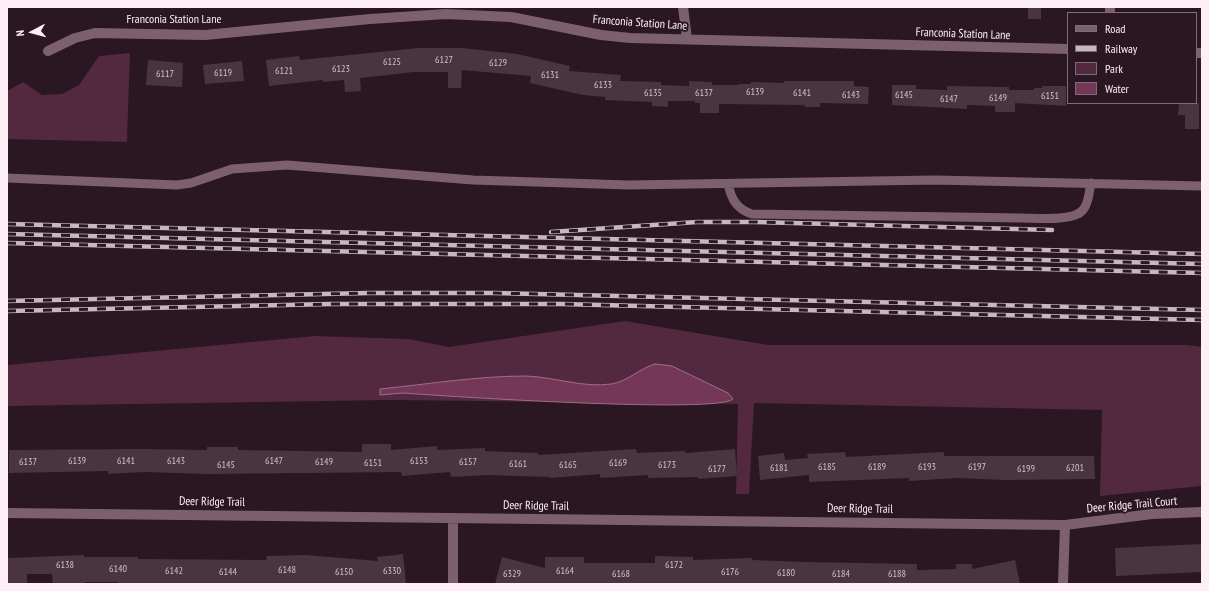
<!DOCTYPE html>
<style>
body{margin:0}
#map{position:relative;width:1209px;height:591px;overflow:hidden;background:#2a1721;font-family:"PT Sans Narrow",sans-serif}
canvas{display:block}
.frame{position:absolute;inset:0;border:8px solid #fdeff5;pointer-events:none}
.legend{position:absolute;left:1067px;top:12px;width:130px;height:92px;box-sizing:border-box;background:#2a1721;border:1px solid #7e6d76;margin:0;padding:5px 7px;list-style:none;font-size:12px;color:#fdeff5}
.legend li{display:flex;align-items:center;gap:8px;height:20px}
.legend b{width:20px;border:1px solid #7e6d76}
.north{position:absolute;left:12px;top:12px;width:40px;height:40px;-webkit-text-stroke:3px #2a1721;paint-order:stroke;rotate:264deg;font-size:11px;font-weight:700;line-height:16px;text-align:center;color:#fdeff5}
.north::after{content:'';display:block;margin:auto;width:14px;height:18px;background:#fdeff5;clip-path:polygon(50% 0,100% 100%,50% 72%,0 100%)}
</style>
<div id="map">
<canvas width="1209" height="591"></canvas>
<div class="frame"></div>
<ul class="legend">
<li><b style="height:5px;background:#7d606e"></b>Road</li>
<li><b style="height:5px;background:#c7b8bf"></b>Railway</li>
<li><b style="height:11px;background:#52293f"></b>Park</li>
<li><b style="height:11px;background:#753758"></b>Water</li>
</ul>
<div class="north">N</div>
</div>
<script>
const g = document.querySelector('canvas').getContext('2d');
g.lineJoin = 'round';
function fill(path, color) { g.fillStyle = color; g.fill(path, 'evenodd'); }
function trace(path, color, width, dash) { g.strokeStyle = color; g.lineWidth = width; g.lineCap = dash ? 'butt' : 'round'; g.setLineDash(dash || []); g.stroke(path); }
function label(font, color, halo, rows, align = 'center') {
  g.font = font + ' "PT Sans Narrow",sans-serif'; g.lineWidth = 4; g.setLineDash([]); g.textBaseline = 'middle'; g.strokeStyle = halo; g.fillStyle = color; for (const [text, x, y, turn = 0] of rows) {
    g.save(); g.translate(x, y); g.rotate((+turn || 0) * Math.PI / 180); g.textAlign = isNaN(turn) ? turn : align; if (halo) g.strokeText(text, 0, 0); g.fillText(text, 0, 0); g.restore();
  }
}
fill(new Path2D(`
 M 130,53 L 127,142 L 7,139 L 7,91 L 23,82 L 42,95 L 62,94 L 79,85 L 99,56 Z
 M 625,321 L 768,345 L 1187,345 L 1202,347 L 1202,486 L 1100,496 L 1102,410 L 754,403 L 749,494 L 736,494 L 738,404 L 391,400 L 7,406 L 7,365 L 315,336 L 408,339 L 449,347 Z`), '#52293f');
const water = new Path2D(`
 M 655,364 L 672,366 L 728,393 L 733,399 C 718,414 442,396 403,393 L 380,395 L 380,389 C 429,384 478,376 526,376 C 555,377 583,388 611,384 C 627,382 640,368 655,364 Z`);
fill(water, '#753758');
trace(water, '#9e6e87', 1);
fill(new Path2D(`
 M 1028,7 L 1041,7 L 1041,19 L 1028,19 Z
 M 419,48 L 462,48 L 517,54 L 570,66 L 569,71 L 621,75 L 620,81 L 661,82 L 661,85 L 689,86 L 689,81 L 712,82 L 712,85 L 739,85 L 739,84 L 751,84 L 751,82 L 784,83 L 784,81 L 854,81 L 854,86 L 869,87 L 868,104 L 820,103 L 820,107 L 805,107 L 805,105 L 719,104 L 719,113 L 700,113 L 700,103 L 695,103 L 695,101 L 668,101 L 668,107 L 652,106 L 652,102 L 605,100 L 605,97 L 583,95 L 530,83 L 531,76 L 462,70 L 461,88 L 448,88 L 448,72 L 414,72 L 360,78 L 361,91 L 345,92 L 344,80 L 323,82 L 323,80 L 269,86 L 266,60 L 299,56 L 300,60 Z
 M 148,60 L 183,63 L 182,87 L 146,85 Z
 M 242,61 L 244,81 L 205,84 L 203,65 Z
 M 892,85 L 916,85 L 916,89 L 947,90 L 947,86 L 1009,87 L 1009,90 L 1034,90 L 1034,88 L 1042,88 L 1042,86 L 1066,86 L 1066,106 L 1015,103 L 1015,112 L 995,112 L 995,106 L 967,105 L 967,109 L 892,105 Z
 M 1179,103 L 1199,103 L 1199,129 L 1185,129 L 1185,115 L 1178,115 Z
 M 362,444 L 391,444 L 391,450 L 437,446 L 437,450 L 485,448 L 485,451 L 538,453 L 538,455 L 636,449 L 637,453 L 685,451 L 685,453 L 735,449 L 737,476 L 698,479 L 698,477 L 648,478 L 648,475 L 600,478 L 600,474 L 550,478 L 549,477 L 487,475 L 451,477 L 450,472 L 402,476 L 401,472 L 207,474 L 144,472 L 108,474 L 108,471 L 9,473 L 9,450 L 141,449 L 207,450 L 207,447 L 238,447 L 238,450 L 362,452 Z
 M 845,452 L 846,457 L 944,452 L 944,456 L 1094,456 L 1095,479 L 1006,480 L 957,478 L 909,481 L 909,478 L 809,482 L 809,475 L 760,480 L 758,456 L 784,453 L 785,460 L 808,458 L 807,454 Z
 M 1202,544 L 1202,572 L 1116,576 L 1115,548 Z
 M 403,554 L 406,584 L 118,584 L 118,582 L 85,582 L 85,583 L 53,584 L 52,574 L 27,574 L 27,584 L 7,584 L 7,558 L 84,555 L 84,557 L 138,557 L 138,559 L 267,560 L 266,556 L 306,555 L 378,561 L 377,557 Z
 M 655,556 L 693,557 L 693,560 L 752,558 L 752,560 L 805,562 L 917,564 L 917,570 L 956,569 L 956,564 L 972,564 L 972,569 L 1015,560 L 1020,584 L 495,584 L 502,557 L 545,568 L 545,557 L 584,557 L 584,563 L 655,563 Z`), '#4a353f');
trace(new Path2D(`
 M 7,178 L 177,185 L 191,183 L 232,169 L 287,165 L 473,180 L 629,185 L 935,180 L 1202,186
 M 728,184 C 731,198 736,209 752,214 L 1021,218 C 1036,218 1073,222 1083,210 C 1089,203 1089,192 1091,183`), '#7d606e', 9);
trace(new Path2D(`
 M 683,7 L 687,39
 M 1110,13 L 1110,7
 M 48,51 L 75,38 L 95,33 L 205,35 L 370,19 L 446,14 L 511,17 L 601,35 L 630,38 L 1068,49
 M 1196,53 L 1202,53
 M 7,513 L 1065,525 L 1152,514 L 1202,512
 M 453,584 L 453,518
 M 1063,584 L 1065,525`), '#7d606e', 10);
const rail = new Path2D(`
 M 7,224 L 1202,254
 M 551,232 L 697,222 L 756,222 L 1052,230
 M 7,234 L 1202,264
 M 7,243 L 1202,273
 M 7,301 L 369,293 L 494,293 L 1202,310
 M 7,311 L 331,304 L 561,304 L 1202,320`);
trace(rail, '#c7b8bf', 4.5);
trace(rail, '#2a1721', 3, [9]);
label('10px', '#d0c0c8', null, [
 ["6127",444,60],
 ["6125",392,62],
 ["6129",498,63],
 ["6123",341,69],
 ["6121",284,71],
 ["6119",223,73],
 ["6117",165,74],
 ["6131",550,75],
 ["6133",603,85],
 ["6139",755,92],
 ["6135",653,93],
 ["6137",704,93],
 ["6141",802,93],
 ["6143",851,95],
 ["6145",904,95],
 ["6151",1050,96],
 ["6149",998,98],
 ["6147",949,99],
 ["6139",77,461],
 ["6141",126,461],
 ["6143",176,461],
 ["6147",274,461],
 ["6153",419,461],
 ["6137",28,462],
 ["6149",324,462],
 ["6157",468,462],
 ["6151",373,463],
 ["6169",618,463],
 ["6161",518,464],
 ["6145",226,465],
 ["6165",568,465],
 ["6173",667,465],
 ["6185",827,467],
 ["6189",877,467],
 ["6193",927,467],
 ["6197",977,467],
 ["6181",779,468],
 ["6201",1075,468],
 ["6177",717,469],
 ["6199",1026,469],
 ["6138",65,565],
 ["6172",674,565],
 ["6140",118,569],
 ["6148",287,570],
 ["6142",174,571],
 ["6330",392,571],
 ["6164",565,571],
 ["6144",228,572],
 ["6150",344,572],
 ["6176",730,572],
 ["6180",786,573],
 ["6329",512,574],
 ["6168",621,574],
 ["6184",841,574],
 ["6188",897,574]
]);
label('12px', '#fdeff5', '#2a1721', [
 ["Franconia Station Lane",174,20],
 ["Franconia Station Lane",640,23,4],
 ["Franconia Station Lane",963,34,2],
 ["Deer Ridge Trail",212,502,1],
 ["Deer Ridge Trail Court",1132,505,-5],
 ["Deer Ridge Trail",536,506,1],
 ["Deer Ridge Trail",860,509,1]
]);
</script>
